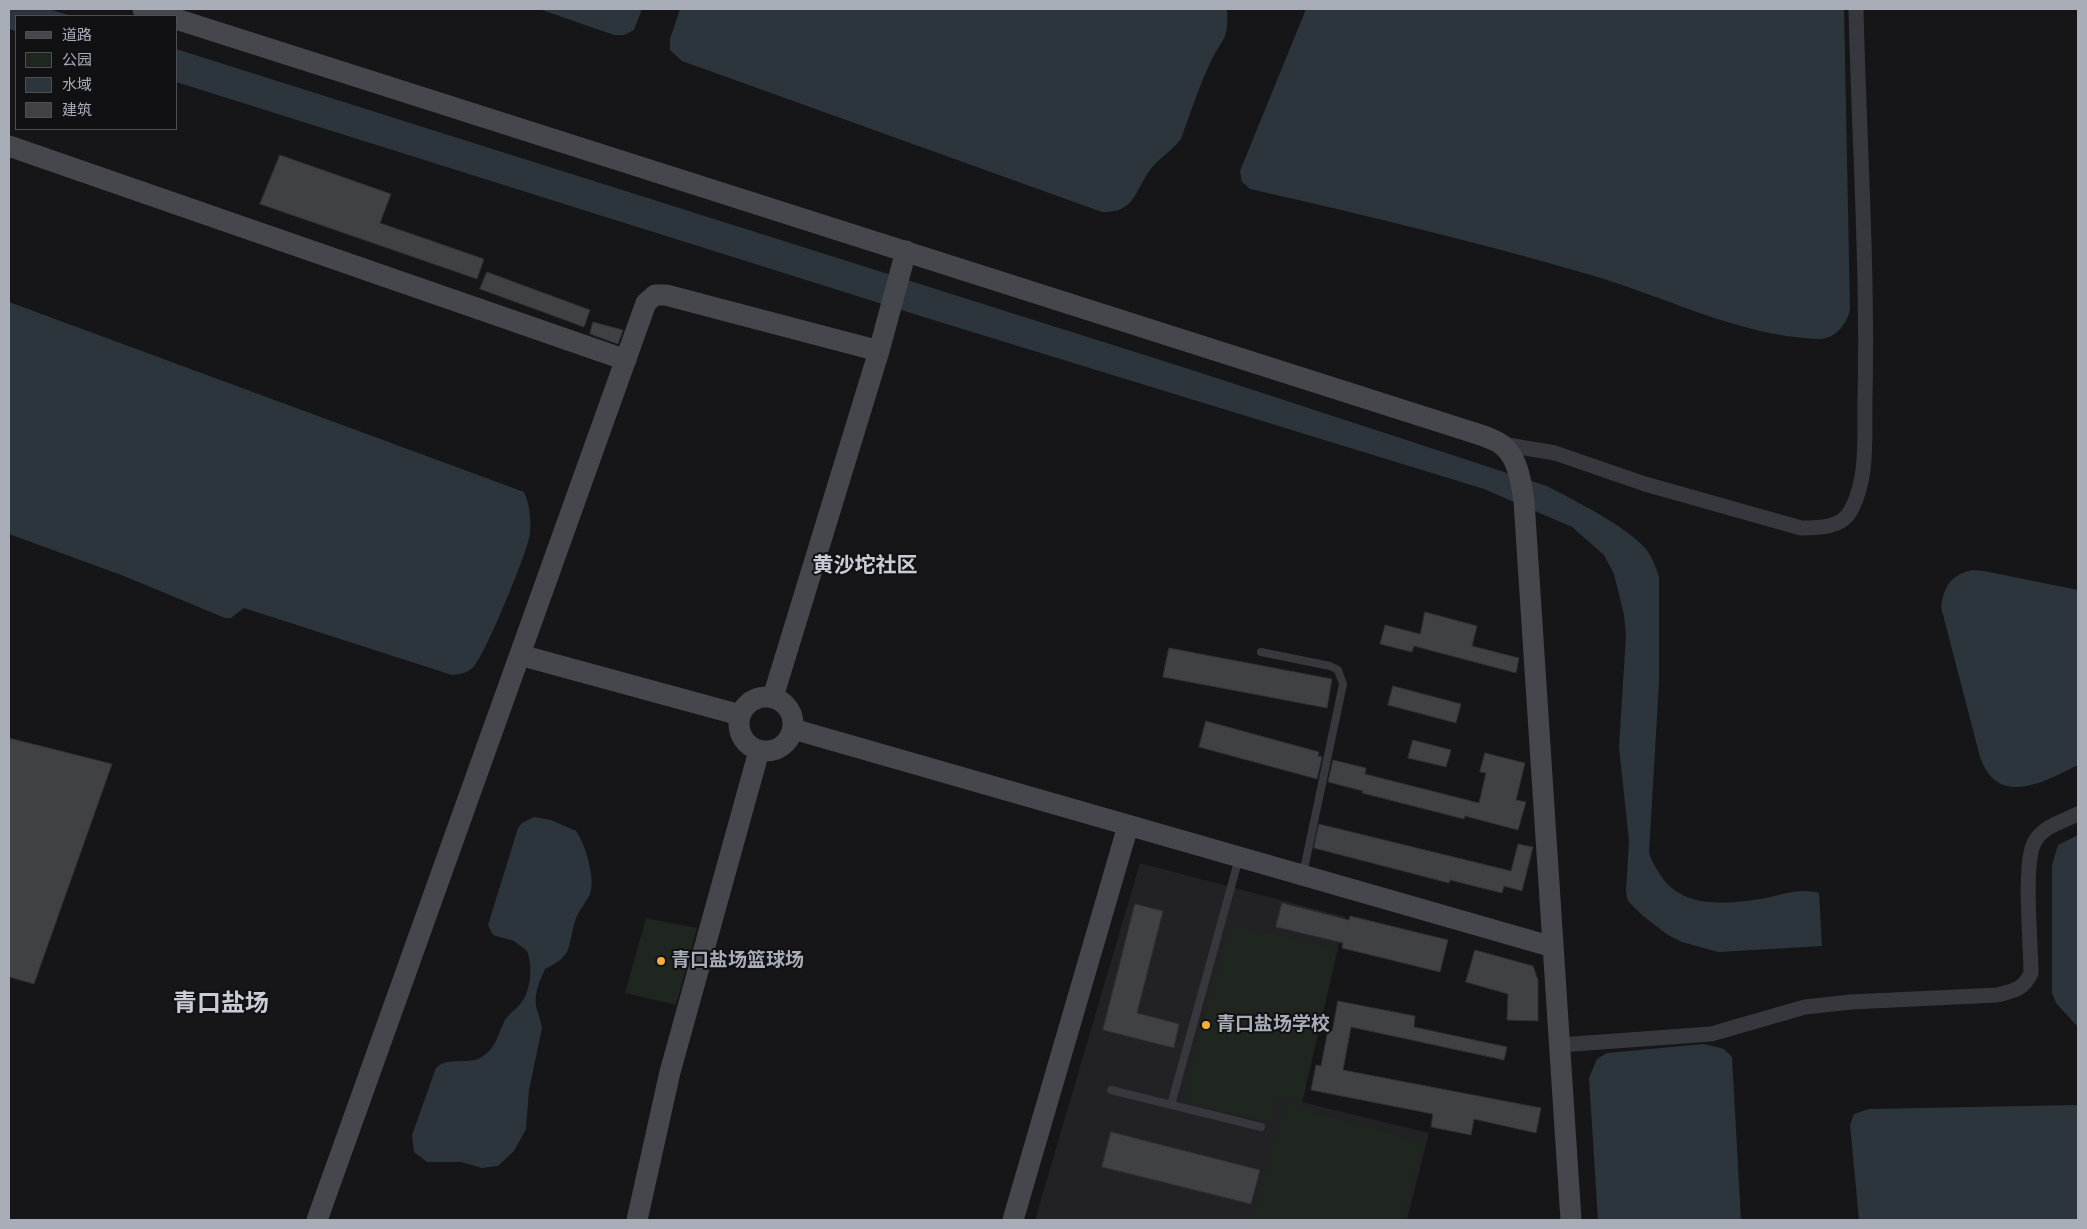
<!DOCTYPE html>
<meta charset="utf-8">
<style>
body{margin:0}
#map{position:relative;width:2087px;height:1229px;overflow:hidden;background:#161618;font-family:Jost,"Noto Sans SC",sans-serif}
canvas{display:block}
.frame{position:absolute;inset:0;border:10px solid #a8adb8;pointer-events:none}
.legend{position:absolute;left:15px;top:15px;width:162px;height:115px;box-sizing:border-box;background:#111113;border:1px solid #4d4f55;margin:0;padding:6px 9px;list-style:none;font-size:15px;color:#a8adb8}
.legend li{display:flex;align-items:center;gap:10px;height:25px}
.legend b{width:25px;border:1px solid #4d4f55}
</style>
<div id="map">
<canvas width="2087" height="1229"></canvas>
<div class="frame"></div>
<ul class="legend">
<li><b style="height:6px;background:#45474d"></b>道路</li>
<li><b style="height:14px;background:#1e261f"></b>公园</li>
<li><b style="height:14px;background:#2c353c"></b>水域</li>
<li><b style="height:14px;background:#404145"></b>建筑</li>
</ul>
</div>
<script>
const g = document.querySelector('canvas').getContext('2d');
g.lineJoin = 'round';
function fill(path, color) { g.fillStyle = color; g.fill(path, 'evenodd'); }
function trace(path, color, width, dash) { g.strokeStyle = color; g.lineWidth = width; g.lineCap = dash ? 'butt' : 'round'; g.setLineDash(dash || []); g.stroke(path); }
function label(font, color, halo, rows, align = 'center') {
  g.font = font + ' Jost,"Noto Sans SC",sans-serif'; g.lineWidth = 4; g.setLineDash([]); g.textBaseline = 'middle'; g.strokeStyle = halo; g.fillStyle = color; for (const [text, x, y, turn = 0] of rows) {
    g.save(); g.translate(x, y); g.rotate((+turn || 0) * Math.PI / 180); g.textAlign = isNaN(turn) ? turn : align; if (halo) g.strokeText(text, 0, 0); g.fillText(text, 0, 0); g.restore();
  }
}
fill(new Path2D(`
 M 1140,863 L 1345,917 L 1302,1102 L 1429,1133 L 1407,1220 L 1035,1220 Z`), '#222225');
fill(new Path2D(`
 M 646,918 L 697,928 L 676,1005 L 625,993 Z
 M 1230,925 L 1338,948 L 1302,1103 L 1278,1096 L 1270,1123 L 1189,1103 L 1185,1099 L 1185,1088 Z
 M 1285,1104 L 1423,1142 L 1401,1220 L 1252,1220 Z`), '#1e261f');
fill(new Path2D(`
 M 9,9 L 48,9 L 72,16 L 16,16 L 16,31 L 9,29 Z
 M 539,9 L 642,9 L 634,30 L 624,35 L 614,35 Z
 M 680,9 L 1227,9 C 1229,41 1222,38 1210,63 C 1199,87 1190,114 1181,139 C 1172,151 1159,158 1150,170 C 1134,192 1135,213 1102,212 L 682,61 L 670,50 L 670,39 Z
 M 1306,9 L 1844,9 L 1850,310 C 1846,326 1834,340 1816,339 C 1737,335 1666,297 1591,275 C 1478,242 1365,215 1250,189 L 1242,182 L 1240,171 Z
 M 176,49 L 1192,370 L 1547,486 C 1575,501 1625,525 1646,549 C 1652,557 1656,567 1659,577 L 1659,683 L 1649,852 C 1651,861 1656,868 1661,876 C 1684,910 1730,904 1766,898 C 1787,894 1797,888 1819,893 L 1822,946 L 1718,952 L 1682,942 L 1668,935 L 1643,916 L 1628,901 L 1626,892 L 1629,841 L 1619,747 L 1626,635 L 1624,615 L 1614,574 L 1604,555 L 1572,527 L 1484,489 L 943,323 L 176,82 Z
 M 9,302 L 524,492 C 530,506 531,518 530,533 C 529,549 486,652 475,665 C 469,673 461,674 452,675 L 244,608 L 231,618 L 225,618 L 124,576 L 9,534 Z
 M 1972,570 L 1984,571 L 2078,590 L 2078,765 C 2045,781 1998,809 1980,757 L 1941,607 C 1944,586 1951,575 1972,570 Z
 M 534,817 L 551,820 L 576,831 C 585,843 596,880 590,894 C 586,903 578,911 575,921 C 567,948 574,955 545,969 C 540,980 534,993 536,1005 C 537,1013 541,1020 542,1028 L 529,1090 L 526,1129 L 514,1151 L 498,1166 L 482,1168 L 461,1162 L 427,1162 L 414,1152 L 412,1135 L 436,1068 C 448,1056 466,1065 480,1058 C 497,1048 497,1036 505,1020 C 509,1014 516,1009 521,1003 C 531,990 533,966 527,951 L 514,941 L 493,935 L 488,925 L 518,828 L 522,823 Z
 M 2078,835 L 2078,1027 L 2056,1003 L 2052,993 L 2052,865 L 2058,845 Z
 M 1704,1044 L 1724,1049 L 1732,1057 L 1741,1220 L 1598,1220 L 1589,1078 L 1597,1059 L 1607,1053 Z
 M 2078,1105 L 2078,1220 L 1859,1220 L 1850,1125 L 1854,1114 L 1869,1109 Z`), '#2c353c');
const building = new Path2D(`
 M 280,155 L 391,194 L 380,223 L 484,259 L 477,279 L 260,204 Z
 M 487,272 L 590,310 L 584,327 L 480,289 Z
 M 593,322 L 623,330 L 618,344 L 590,334 Z
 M 1425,612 L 1477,626 L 1472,646 L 1519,658 L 1516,673 L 1414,646 L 1412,652 L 1380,644 L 1385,625 L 1420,634 Z
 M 1169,648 L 1332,679 L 1327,708 L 1163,677 Z
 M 1393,686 L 1461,704 L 1456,723 L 1388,705 Z
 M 1206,721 L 1319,752 L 1318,756 L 1322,757 L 1317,779 L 1199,747 Z
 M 9,738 L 112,764 L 34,984 L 9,977 Z
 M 1413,740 L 1451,750 L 1446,767 L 1408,758 Z
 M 1485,753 L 1525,763 L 1516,800 L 1526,802 L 1518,830 L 1465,816 L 1464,819 L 1362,793 L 1363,791 L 1328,782 L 1333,760 L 1366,768 L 1365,774 L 1479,803 L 1486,773 L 1480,772 Z
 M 1319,824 L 1511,871 L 1518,844 L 1533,847 L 1522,891 L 1504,886 L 1502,893 L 1450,880 L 1449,883 L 1314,848 Z
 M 1282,903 L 1349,920 L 1350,916 L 1448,940 L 1440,972 L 1342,948 L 1343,943 L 1276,927 Z
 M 1135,904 L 1163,911 L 1137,1013 L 1179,1024 L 1174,1048 L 1103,1030 Z
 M 1475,950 L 1533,966 L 1538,980 L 1538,1021 L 1507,1020 L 1508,994 L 1466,982 Z
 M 1338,1001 L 1415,1016 L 1414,1027 L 1507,1047 L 1504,1060 L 1351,1027 L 1343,1070 L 1541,1108 L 1536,1133 L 1474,1119 L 1471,1135 L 1431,1127 L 1433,1114 L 1311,1090 L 1316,1065 L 1321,1066 L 1328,1030 L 1332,1031 Z
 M 1111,1132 L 1260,1170 L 1251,1204 L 1102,1167 Z`);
fill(building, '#404145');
trace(building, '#303034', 1);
trace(new Path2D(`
 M 1261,652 L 1330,666 L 1338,670 L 1343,684 L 1303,874
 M 1111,1090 L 1261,1127
 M 1171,1105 L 1239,858`), '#37383d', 8);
trace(new Path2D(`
 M 1502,444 L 1555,453 L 1645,484 L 1801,528 C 1819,528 1842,528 1851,510 C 1869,477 1864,434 1865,398 C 1868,268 1859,138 1856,9
 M 1560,1045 L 1711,1034 L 1805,1007 L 1851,1002 L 1997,995 C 2014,991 2024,989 2031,973 C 2031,944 2023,865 2034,843 C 2041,827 2064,821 2078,814`), '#37383d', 15);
trace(new Path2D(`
 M 143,9 L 167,16
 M 176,19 L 1484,436 C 1490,439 1498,441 1502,445 C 1518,457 1521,482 1524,501 L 1571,1220
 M 9,146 L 626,360
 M 520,655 L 740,715
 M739 724a27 27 0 1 1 54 0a27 27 0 1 1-54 0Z
 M 773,697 L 879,351 L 906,251
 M 793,729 L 1553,947
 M 317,1220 L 646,303 L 655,295 L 666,295 L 879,351
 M 637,1220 L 670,1072 L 759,751
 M 1013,1220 L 1128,826`), '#45474d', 21);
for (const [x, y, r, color] of [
 [661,961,5,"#f2b134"],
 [1206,1025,5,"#f2b134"]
]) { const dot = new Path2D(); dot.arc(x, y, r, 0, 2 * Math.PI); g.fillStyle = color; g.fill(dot); trace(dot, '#111113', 2); }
label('bold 19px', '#a8adb8', '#111113', [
 ["青口盐场篮球场",671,961],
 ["青口盐场学校",1216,1025]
], 'left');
label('bold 21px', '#c9ccd4', '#111113', [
 ["黄沙坨社区",865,567]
]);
label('bold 24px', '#c9ccd4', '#111113', [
 ["青口盐场",221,1005]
]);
</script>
